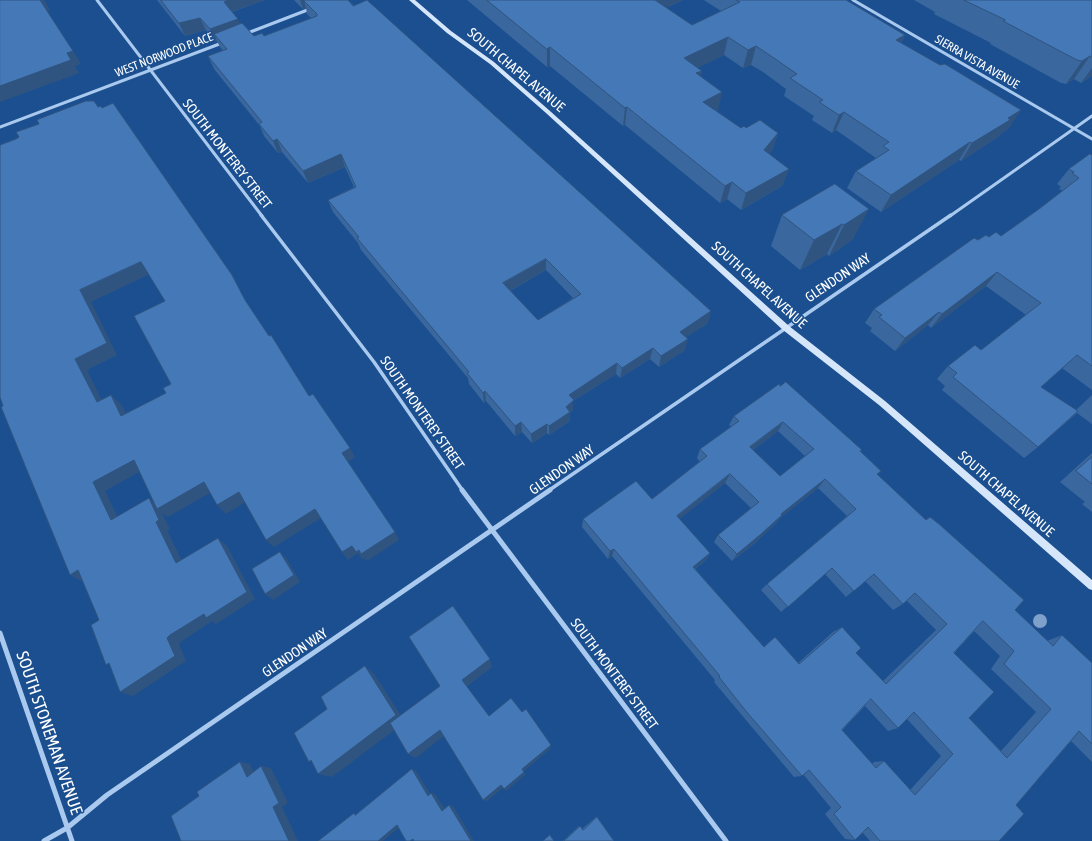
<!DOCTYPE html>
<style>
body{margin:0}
canvas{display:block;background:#1b4f8f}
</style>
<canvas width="1092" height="841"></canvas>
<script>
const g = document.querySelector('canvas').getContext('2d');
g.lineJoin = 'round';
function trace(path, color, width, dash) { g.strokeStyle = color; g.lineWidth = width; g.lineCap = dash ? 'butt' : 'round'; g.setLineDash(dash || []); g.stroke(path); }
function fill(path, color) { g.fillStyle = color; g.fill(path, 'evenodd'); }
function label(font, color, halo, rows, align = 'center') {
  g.font = font + ' "Asap Condensed",sans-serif'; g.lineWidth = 3; g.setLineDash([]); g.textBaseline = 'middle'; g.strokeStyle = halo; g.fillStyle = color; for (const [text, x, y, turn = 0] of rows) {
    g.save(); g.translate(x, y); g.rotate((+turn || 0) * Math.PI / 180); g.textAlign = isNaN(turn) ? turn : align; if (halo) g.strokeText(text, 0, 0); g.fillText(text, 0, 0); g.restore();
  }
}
trace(new Path2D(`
 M 97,0 L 262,216
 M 853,0 L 1092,139
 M 245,34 L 310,9
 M 0,127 L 222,43
 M 950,216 L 1092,116`), '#a9c9ee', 3);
trace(new Path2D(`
 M 261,215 L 374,362 L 463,491
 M 548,491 L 951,215`), '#a9c9ee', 3.5);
trace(new Path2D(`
 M 462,490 L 726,841
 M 0,633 L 72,841
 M 44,841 L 67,828 L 107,795 L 550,490`), '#a9c9ee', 5);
fill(new Path2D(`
 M 409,0 L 415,0 L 451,31 L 494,62 L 550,111 L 789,326 L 885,401 L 1092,580 L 1092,590 L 1089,589 L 879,405 L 783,330 L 546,113 L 490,64 L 447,33 Z`), '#d6e6fa');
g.fillStyle = '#7ea0ca';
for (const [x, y] of [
 [1040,621]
]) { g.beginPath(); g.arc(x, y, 7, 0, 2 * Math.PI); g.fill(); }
fill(new Path2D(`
 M 157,0 L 265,0 L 232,12 L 240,24 L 254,36 L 264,36 L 311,18 L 307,14 L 306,8 L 303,9 L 294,0 L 348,0 L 708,323 L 686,337 L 685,350 L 659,367 L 650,359 L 620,378 L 616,374 L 573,401 L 573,410 L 570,413 L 570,421 L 549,435 L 547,433 L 532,443 L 522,432 L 515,436 L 486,401 L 484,403 L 469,384 L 468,378 L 361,250 L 358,243 L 333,212 L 328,200 L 354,187 L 345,167 L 308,183 L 282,152 L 278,153 L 264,136 L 260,126 L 214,69 L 208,56 L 223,51 L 220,47 L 217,41 L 216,42 L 206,30 L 185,36 ZM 546,270 L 573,298 L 538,320 L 510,291 Z
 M 467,0 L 683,0 L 666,8 L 692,25 L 721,11 L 704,0 L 846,0 L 905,35 L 901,43 L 1009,128 L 1002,133 L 998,137 L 961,161 L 959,160 L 881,212 L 847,188 L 856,171 L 876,158 L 836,130 L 832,133 L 812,120 L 814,116 L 784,96 L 786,89 L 763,72 L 751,65 L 743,68 L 724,55 L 697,68 L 700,76 L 718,110 L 716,111 L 741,128 L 746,128 L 778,133 L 772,150 L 769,154 L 789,169 L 782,186 L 741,210 L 727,199 L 720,203 L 625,125 L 623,126 L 550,66 L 547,67 Z
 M 914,0 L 1092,0 L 1092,76 L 1081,83 L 1074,79 L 1066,84 L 1061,83 L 990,44 L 991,43 L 934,14 L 935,12 Z
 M 1092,155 L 1092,390 L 1062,368 L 1041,387 L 1076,410 L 1092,395 L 1092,424 L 1077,413 L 1038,447 L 1024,458 L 942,390 L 945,386 L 937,379 L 948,366 L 981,350 L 1026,315 L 986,286 L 931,328 L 928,325 L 895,351 L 870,331 L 872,328 L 865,323 L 874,309 L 978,240 L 989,237 L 1001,236 L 1039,209 L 1063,191 L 1059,189 L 1061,187 L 1057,184 L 1069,169 Z
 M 835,184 L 853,239 L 829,256 L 827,254 L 800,270 L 771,246 L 782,215 Z
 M 779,384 L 862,450 L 860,452 L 881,471 L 877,475 L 1015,610 L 1047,641 L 1062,635 L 1092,663 L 1092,762 L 1071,741 L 1016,805 L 999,841 L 870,841 L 863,833 L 855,840 L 845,839 L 825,814 L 831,808 L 803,774 L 802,776 L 794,777 L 740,713 L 714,682 L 715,680 L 612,556 L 608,559 L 582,527 L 583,519 L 652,499 L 700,462 L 697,458 L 700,449 L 731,427 L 729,425 L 734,416 ZM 778,431 L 805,456 L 780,476 L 753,450 ZM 725,483 L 751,508 L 718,535 L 714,542 L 732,561 L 755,543 L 776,523 L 780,518 L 818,488 L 847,516 L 767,584 L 761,590 L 781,612 L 825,574 L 846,597 L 865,581 L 893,610 L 903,604 L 907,601 L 936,630 L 883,681 L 856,653 L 842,627 L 833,632 L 798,663 L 775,637 L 764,647 L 695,569 L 706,560 L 710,553 L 679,519 ZM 974,631 L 1000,656 L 991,669 L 1036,712 L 1001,751 L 969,718 L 954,653 ZM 865,706 L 888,731 L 898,728 L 907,719 L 941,756 L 910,790 L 884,761 L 874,762 L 872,764 L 842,730 Z
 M 1092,453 L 1092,512 L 1082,504 L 1085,502 L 1060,482 Z
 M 596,817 L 597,817 L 614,841 L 563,841 L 579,826 L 580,826 L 582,829 Z`), '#3a679d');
fill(new Path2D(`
 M 40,0 L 44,0 L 50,10 L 47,11 Z
 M 225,0 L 265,0 L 231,12 L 224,2 Z
 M 300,0 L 327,0 L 304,1 L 306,8 L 303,9 Z
 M 651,0 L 683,0 L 649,16 Z
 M 200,18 L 206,30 L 185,36 L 179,23 Z
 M 238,19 L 243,32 L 214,34 L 217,41 L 216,42 L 210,29 Z
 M 905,35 L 896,53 L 896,40 Z
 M 728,37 L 724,55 L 681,76 L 684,58 Z
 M 756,46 L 751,65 L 743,68 L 748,50 Z
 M 550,47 L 550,66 L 547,67 L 547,49 Z
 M 73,51 L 81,64 L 75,66 L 79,73 L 0,102 L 0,86 L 67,53 Z
 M 1090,56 L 1074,79 L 1066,84 L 1082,61 Z
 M 1092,68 L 1092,76 L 1081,83 Z
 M 702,71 L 698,89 L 696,73 Z
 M 722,92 L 718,110 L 699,120 L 703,102 Z
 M 627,107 L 625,125 L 623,126 L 625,108 Z
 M 1021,110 L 1009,128 L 1002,133 L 998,137 L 961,161 L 972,143 L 1008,118 Z
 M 844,112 L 836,130 L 832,133 L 839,115 Z
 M 778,133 L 772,150 L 759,168 L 764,150 Z
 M 277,139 L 282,152 L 278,153 L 273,141 Z
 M 970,142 L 959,160 L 881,212 L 891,195 Z
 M 341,154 L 345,167 L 308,183 L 303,171 Z
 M 789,169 L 782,186 L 741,210 L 746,193 Z
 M 732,182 L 727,199 L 720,203 L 725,186 Z
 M 869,209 L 853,239 L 829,256 L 844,225 Z
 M 842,224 L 827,254 L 800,270 L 814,240 Z
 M 546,259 L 546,270 L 504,294 L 503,283 Z
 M 141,262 L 150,274 L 91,302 L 117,355 L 87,370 L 108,413 L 97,402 L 75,359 L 80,290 Z
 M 997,272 L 986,286 L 931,328 L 942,314 Z
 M 711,311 L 708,323 L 677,343 L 680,332 Z
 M 939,312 L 928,325 L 895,351 L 905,338 Z
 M 688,339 L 685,350 L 659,367 L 661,356 Z
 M 653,348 L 650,359 L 620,378 L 622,368 Z
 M 617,363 L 616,374 L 573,401 L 573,410 L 570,413 L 570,421 L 549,435 L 549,426 L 566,407 L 569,395 Z
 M 485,391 L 486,401 L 484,403 L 483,393 Z
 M 111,395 L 122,405 L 132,426 L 121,416 Z
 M 521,422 L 522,432 L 515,436 L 515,426 Z
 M 783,422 L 778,431 L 745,456 L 750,447 Z
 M 547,424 L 547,433 L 532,443 L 531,434 Z
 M 350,448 L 355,457 L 347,462 L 342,453 Z
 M 134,460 L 144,469 L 105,491 L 123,528 L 111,520 L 93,482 Z
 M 730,474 L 725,483 L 673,524 L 677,516 Z
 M 825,479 L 818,488 L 780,518 L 776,523 L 755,543 L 732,561 L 737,554 L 781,514 Z
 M 204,482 L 213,491 L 168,517 L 162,513 L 170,529 L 167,530 L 186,570 L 176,563 L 156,522 L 149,498 L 160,507 Z
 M 239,492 L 247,501 L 226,514 L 217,505 Z
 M 315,509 L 321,518 L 274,547 L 266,540 Z
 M 395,532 L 399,540 L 367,561 L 364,558 L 362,559 L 358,553 L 348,560 L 342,552 L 352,546 Z
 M 218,538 L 227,546 L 255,599 L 216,624 L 212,621 L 182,641 L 179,644 L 186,661 L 133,696 L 120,692 L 167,638 Z
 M 614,549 L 612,556 L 608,559 L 610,551 Z
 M 280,552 L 287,559 L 300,582 L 273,600 L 265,594 Z
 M 710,553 L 706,560 L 689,573 L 693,567 Z
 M 78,570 L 84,582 L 70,575 Z
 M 490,659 L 492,667 L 466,687 L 462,680 Z
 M 365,666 L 375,675 L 405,722 L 332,777 L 318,774 Z
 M 440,730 L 445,735 L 416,758 L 408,754 Z
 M 551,745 L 550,749 L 524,771 L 522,769 Z
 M 240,762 L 250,764 L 257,779 L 247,777 Z
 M 261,766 L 271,768 L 288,803 L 282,807 L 298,841 L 289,841 L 273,807 Z
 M 412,769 L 416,771 L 432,797 L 428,796 Z
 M 524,772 L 526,774 L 506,791 L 504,789 Z
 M 501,785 L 504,787 L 487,801 L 483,800 Z
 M 431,793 L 435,794 L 446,811 L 442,811 Z
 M 449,805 L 453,806 L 474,841 L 471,841 Z
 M 397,825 L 402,825 L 383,841 L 378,841 Z`), '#305480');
const building = new Path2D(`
 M 0,0 L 40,0 L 73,51 L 67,53 L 71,60 L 0,86 Z
 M 161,0 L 226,0 L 227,1 L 224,2 L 238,19 L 210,29 L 200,18 L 179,23 Z
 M 305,0 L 348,0 L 353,6 L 367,0 L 711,311 L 680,332 L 688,339 L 661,356 L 653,348 L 622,368 L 617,363 L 569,395 L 574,400 L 566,407 L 570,412 L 549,426 L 547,424 L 531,434 L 521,422 L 515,426 L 485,391 L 483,393 L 467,373 L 469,372 L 357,238 L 359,237 L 328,200 L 356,187 L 341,154 L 303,171 L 277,139 L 273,141 L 259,124 L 262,122 L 208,56 L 227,49 L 214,34 L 242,23 L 254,36 L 262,33 L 264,36 L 317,16 L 317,14 L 304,1 ZM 546,259 L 581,294 L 538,320 L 503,283 Z
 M 487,0 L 655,0 L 692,25 L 740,2 L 736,0 L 846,0 L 905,35 L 896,40 L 940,65 L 945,64 L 1021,110 L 1008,118 L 1010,120 L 972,143 L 970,142 L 891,195 L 856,171 L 889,150 L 883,146 L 889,142 L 844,112 L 839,115 L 819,102 L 823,100 L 790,78 L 797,74 L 768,54 L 756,46 L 748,50 L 728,37 L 684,58 L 702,71 L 696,73 L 722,92 L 703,102 L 741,128 L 744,126 L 746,128 L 760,120 L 778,133 L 764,150 L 789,169 L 746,193 L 732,182 L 725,186 L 627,107 L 625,108 L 550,47 L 547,49 Z
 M 964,0 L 1092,0 L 1092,57 L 1090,56 L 1082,61 L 1077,60 L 1003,21 L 1005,20 Z
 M 86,101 L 94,101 L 98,107 L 101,106 L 102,108 L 113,103 L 232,275 L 245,300 L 269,336 L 271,335 L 309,396 L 313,394 L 350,448 L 342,453 L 395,532 L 361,554 L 359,550 L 356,552 L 352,546 L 342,552 L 315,509 L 266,540 L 239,492 L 217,505 L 204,482 L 157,509 L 134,460 L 93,482 L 111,520 L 149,498 L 159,520 L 156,522 L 176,563 L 218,538 L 247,592 L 206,618 L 204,614 L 170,635 L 167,638 L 175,656 L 120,692 L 109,663 L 106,665 L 91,625 L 99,620 L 78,570 L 70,575 L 1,407 L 3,406 L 0,397 L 0,145 L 16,139 L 19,137 L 16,132 L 39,124 L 37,120 ZM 141,262 L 165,301 L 134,316 L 171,384 L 163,388 L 166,393 L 121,416 L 111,395 L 97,402 L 75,359 L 107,343 L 80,290 Z
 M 1090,154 L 1092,155 L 1092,366 L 1077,355 L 1041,387 L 1078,411 L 1038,447 L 953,377 L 957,373 L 948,366 L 975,345 L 981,350 L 1041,303 L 997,272 L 942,314 L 939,312 L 905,338 L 879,317 L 882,315 L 874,309 L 974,238 L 978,240 L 986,235 L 989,237 L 996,232 L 1001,236 L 1039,209 L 1079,178 L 1072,173 L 1074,172 L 1069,169 Z
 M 835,184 L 869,209 L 844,225 L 842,224 L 814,240 L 782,215 Z
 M 786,382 L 862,450 L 860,451 L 881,471 L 877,474 L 926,520 L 930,517 L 939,524 L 1024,600 L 1015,610 L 1053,646 L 1062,635 L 1092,663 L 1092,744 L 1079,731 L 1016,805 L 1024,814 L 999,841 L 880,841 L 868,827 L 855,840 L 834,814 L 841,807 L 809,770 L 802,776 L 745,710 L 719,677 L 720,676 L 614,549 L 610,551 L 583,519 L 636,481 L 652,499 L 707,456 L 700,449 L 739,421 L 734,416 L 779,384 L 780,386 ZM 783,422 L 814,449 L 780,476 L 750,447 ZM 730,474 L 759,502 L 718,535 L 737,554 L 760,535 L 782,515 L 781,514 L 825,479 L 856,509 L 767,584 L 788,607 L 832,568 L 854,591 L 874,574 L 903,604 L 915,593 L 947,624 L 886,684 L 856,653 L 861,648 L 842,627 L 799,664 L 775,637 L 764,647 L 693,567 L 710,553 L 677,516 ZM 983,621 L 1014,651 L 1004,664 L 1051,709 L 1007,758 L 969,718 L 994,692 L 954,653 ZM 871,699 L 898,728 L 914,712 L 953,754 L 915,795 L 884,761 L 876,768 L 842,730 Z
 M 1092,457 L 1092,484 L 1076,471 Z
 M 280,552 L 294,575 L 265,594 L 252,569 Z
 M 453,606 L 490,659 L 462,680 L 489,716 L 511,698 L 522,712 L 526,709 L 551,745 L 522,769 L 524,772 L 504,789 L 501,785 L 483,800 L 440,730 L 408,754 L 390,723 L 440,686 L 409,637 Z
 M 365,666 L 396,715 L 318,774 L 311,760 L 309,762 L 294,733 L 327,709 L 321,697 Z
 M 240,762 L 247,777 L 261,766 L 279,803 L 273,807 L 289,841 L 181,841 L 171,816 L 199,796 L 197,792 Z
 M 412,769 L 428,796 L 431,793 L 442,811 L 449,805 L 471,841 L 414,841 L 413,839 L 410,841 L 406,841 L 397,825 L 378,841 L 318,841 L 354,813 L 355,815 Z
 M 597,817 L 614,841 L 564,841 L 580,826 L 583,830 Z
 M 550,835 L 554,841 L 543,841 Z`);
fill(building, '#4478b7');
trace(building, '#305480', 1);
label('12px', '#fff', '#1b4f8f', [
 ["WEST NORWOOD PLACE",164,55,-21],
 ["SIERRA VISTA AVENUE",977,62,30]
]);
label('14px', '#fff', '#1b4f8f', [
 ["SOUTH CHAPEL AVENUE",516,70,40],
 ["SOUTH MONTEREY STREET",227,154,52],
 ["GLENDON WAY",838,278,-34],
 ["SOUTH CHAPEL AVENUE",759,285,42],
 ["SOUTH MONTEREY STREET",422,413,55],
 ["GLENDON WAY",562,470,-35],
 ["SOUTH CHAPEL AVENUE",1006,494,41],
 ["GLENDON WAY",295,653,-34],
 ["SOUTH MONTEREY STREET",614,674,53]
]);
label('17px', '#fff', '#1b4f8f', [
 ["SOUTH STONEMAN AVENUE",49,733,71]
]);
</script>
